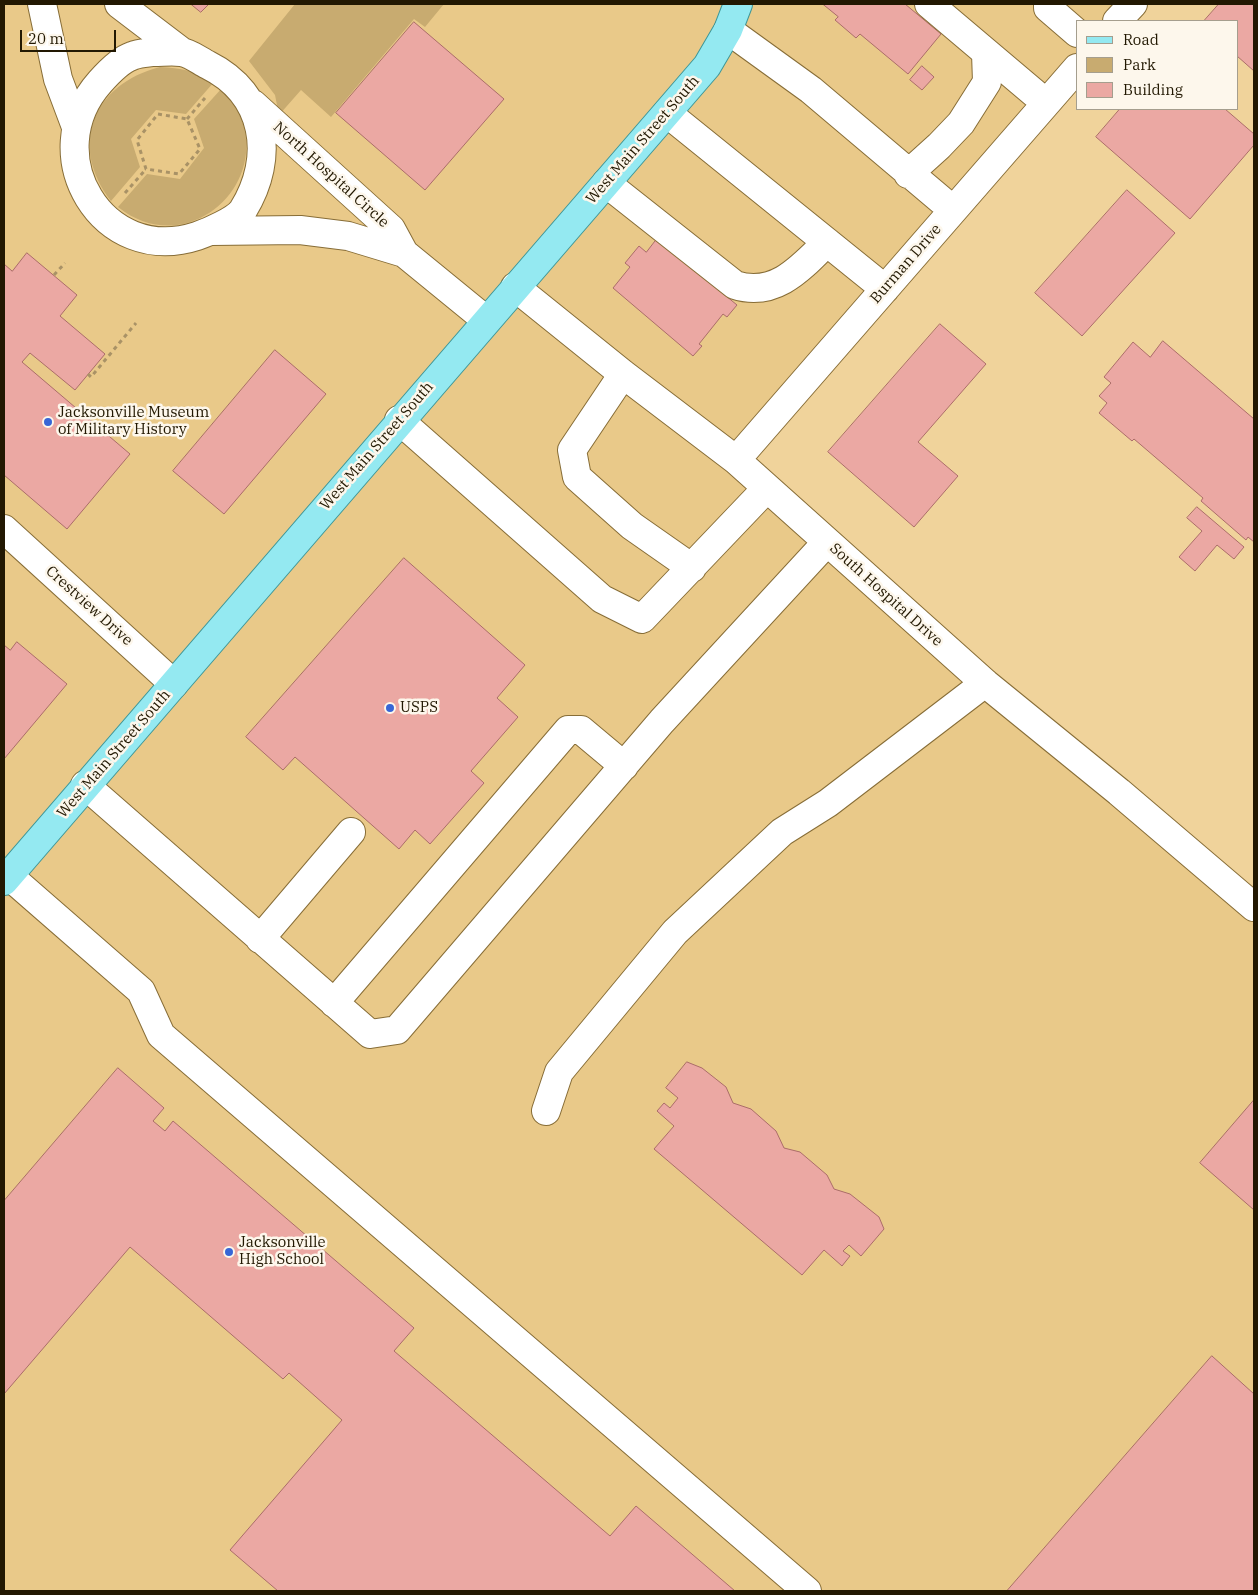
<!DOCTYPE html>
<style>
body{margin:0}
#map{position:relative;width:1258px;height:1595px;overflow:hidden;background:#f0d39b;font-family:"IBM Plex Serif",serif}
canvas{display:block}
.frame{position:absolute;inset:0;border:5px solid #221802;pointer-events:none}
.legend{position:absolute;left:1076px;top:20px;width:162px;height:90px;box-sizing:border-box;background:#fdf7ec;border:1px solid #a59e8e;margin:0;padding:6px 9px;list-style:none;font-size:15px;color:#221802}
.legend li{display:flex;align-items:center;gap:10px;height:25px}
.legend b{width:25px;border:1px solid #a59e8e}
.scale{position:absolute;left:20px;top:30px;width:96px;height:22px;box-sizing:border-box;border:2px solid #221802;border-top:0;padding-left:6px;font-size:15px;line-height:18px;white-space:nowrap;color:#221802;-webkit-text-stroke:4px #fdf7ec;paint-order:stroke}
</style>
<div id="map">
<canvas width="1258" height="1595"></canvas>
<div class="frame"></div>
<ul class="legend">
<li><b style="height:6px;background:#94e9f1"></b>Road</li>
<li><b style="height:14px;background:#c8ab70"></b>Park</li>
<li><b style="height:14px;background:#eba8a3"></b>Building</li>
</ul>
<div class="scale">20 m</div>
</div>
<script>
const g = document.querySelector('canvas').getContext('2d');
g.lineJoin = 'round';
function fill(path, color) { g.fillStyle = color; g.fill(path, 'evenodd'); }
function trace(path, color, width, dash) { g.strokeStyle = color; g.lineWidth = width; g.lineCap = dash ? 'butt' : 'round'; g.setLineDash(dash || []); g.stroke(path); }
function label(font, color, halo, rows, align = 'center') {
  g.font = font + ' "IBM Plex Serif",serif'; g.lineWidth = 5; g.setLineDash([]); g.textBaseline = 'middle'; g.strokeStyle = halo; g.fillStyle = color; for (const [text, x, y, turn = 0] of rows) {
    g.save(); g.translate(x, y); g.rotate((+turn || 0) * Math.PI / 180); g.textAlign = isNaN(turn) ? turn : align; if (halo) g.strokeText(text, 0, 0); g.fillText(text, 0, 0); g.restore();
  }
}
fill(new Path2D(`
 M 4,4 L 1133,4 L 1117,21 L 1077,21 L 1077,68 L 736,460 L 1254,907 L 1254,1591 L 4,1591 Z`), '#e9c989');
fill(new Path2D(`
 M 295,4 L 444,4 L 425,27 L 414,19 L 331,117 L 301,90 L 279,115 L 275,95 L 249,61 Z
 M 160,67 C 181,68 196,71 214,82 L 186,114 L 156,110 L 131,139 L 140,167 L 111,201 C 68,145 93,84 160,67 Z
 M 222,88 C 293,166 194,268 118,207 L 147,174 L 180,179 L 204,148 L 194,119 Z`), '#c8ab70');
const building = new Path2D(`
 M 191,4 L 209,4 L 201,12 Z
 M 823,4 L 905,4 L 941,34 L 908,74 L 860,34 L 856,38 L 835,20 L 838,17 Z
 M 1219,4 L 1254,4 L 1254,71 L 1237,56 L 1237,21 L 1204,21 Z
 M 414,22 L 504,99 L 425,190 L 336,113 Z
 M 922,66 L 934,77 L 922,90 L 910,80 Z
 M 1120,109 L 1225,109 L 1254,134 L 1254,145 L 1190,219 L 1096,137 Z
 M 1127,190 L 1175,233 L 1082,336 L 1035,293 Z
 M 657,239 L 737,305 L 727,317 L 723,314 L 699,344 L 702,346 L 693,356 L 613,288 L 630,267 L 625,263 L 639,246 L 646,252 Z
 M 27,253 L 77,295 L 60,316 L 105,354 L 75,390 L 30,353 L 22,362 L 130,454 L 67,529 L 4,475 L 4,264 L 12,271 Z
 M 940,324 L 986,364 L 918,442 L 958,476 L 914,527 L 828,452 Z
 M 1163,341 L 1254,419 L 1254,542 L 1248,537 L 1246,540 L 1201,501 L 1203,498 L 1134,439 L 1132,441 L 1099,413 L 1107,403 L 1099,396 L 1111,383 L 1104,377 L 1133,342 L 1150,357 Z
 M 275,350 L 326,394 L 224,514 L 173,471 Z
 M 1197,507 L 1244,547 L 1234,559 L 1217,545 L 1195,571 L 1179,557 L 1202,531 L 1187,518 Z
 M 404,558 L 525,665 L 497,698 L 518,717 L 471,771 L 484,783 L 430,844 L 415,830 L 399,849 L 295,757 L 283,770 L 246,737 Z
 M 17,642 L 67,684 L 4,759 L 4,645 L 10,650 Z
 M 687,1062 L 702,1068 L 726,1087 L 733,1103 L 751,1109 L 776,1131 L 784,1148 L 800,1152 L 827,1175 L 834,1189 L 850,1194 L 879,1217 L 884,1229 L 861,1256 L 849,1245 L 843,1251 L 850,1256 L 842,1266 L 824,1250 L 802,1275 L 654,1149 L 674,1126 L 657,1111 L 664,1103 L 670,1108 L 678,1098 L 666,1088 Z
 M 118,1068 L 164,1108 L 153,1121 L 165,1131 L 173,1121 L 414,1328 L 394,1351 L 610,1536 L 636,1506 L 735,1591 L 278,1591 L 230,1550 L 342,1420 L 289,1373 L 283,1379 L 130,1247 L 4,1394 L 4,1201 Z
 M 1254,1100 L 1254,1210 L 1200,1163 Z
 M 1212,1356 L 1254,1394 L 1254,1591 L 1007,1591 Z`);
fill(building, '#eba8a3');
trace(building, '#ab6d69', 1);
const minor = new Path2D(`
 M 42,4 L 58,79 L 76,127
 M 119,4 L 182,52
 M 929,4 L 1046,103
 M 1048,4 L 1048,8 L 1077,33
 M 1117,21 L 1133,4
 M 728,30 L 811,90 L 953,210
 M 154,52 C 163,52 172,51 181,52 C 190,53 200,61 208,65 C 266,94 276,157 243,210 C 236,220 209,232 197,236 C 102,267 36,154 100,82 C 108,73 120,60 132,56 C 139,53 147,53 154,52 Z
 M 253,104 L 391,229 L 404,253
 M 667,113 L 885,289
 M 908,174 L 939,146 L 961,123 L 987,82 L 986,53
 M 606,183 L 735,285 C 775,298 801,268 827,242
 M 211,231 L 300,230 L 348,236 L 404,253 L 486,320
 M 515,287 L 623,374 L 736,460 L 985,683 L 1119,792 L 1254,907
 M 623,374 L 572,450 L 577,477 L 632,526 L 692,568
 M 399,420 L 602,599 L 642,619 L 767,488
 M 736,460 L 1077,68
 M 4,529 L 174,684
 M 85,785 L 370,1034 L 397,1030 L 662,721 L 827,542
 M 8,875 L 141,991 L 161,1035 L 807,1591
 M 260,939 L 351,832
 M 334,1003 L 568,730 L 581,730 L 624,766
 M 546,1111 L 559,1072 L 675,932 L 782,832 L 828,803 L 985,683`);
const major = new Path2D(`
 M 4,881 L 707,66 L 728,30 L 738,4`);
trace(minor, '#876d37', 30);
trace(major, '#3e9697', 30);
trace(new Path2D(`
 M 158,114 L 187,119 L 200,149 L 179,174 L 146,169 L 137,140 Z
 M 187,119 L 205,98
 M 125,193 L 146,169
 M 54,275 L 65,263
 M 88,374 L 91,377 L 136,323`), '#a99266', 3, [4, 4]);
trace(minor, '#fff', 28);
trace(major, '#94e9f1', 28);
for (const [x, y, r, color] of [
 [48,422,5,"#3766d6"],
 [390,708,5,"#3766d6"],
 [229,1252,5,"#3766d6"]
]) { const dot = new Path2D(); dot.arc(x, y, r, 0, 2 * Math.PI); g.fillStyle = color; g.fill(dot); trace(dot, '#fdf7ec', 2); }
label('15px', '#221802', '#fdf7ec', [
 ["West Main Street South",643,140,-49],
 ["North Hospital Circle",331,175,42],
 ["Burman Drive",906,264,-49],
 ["West Main Street South",377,446,-49],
 ["South Hospital Drive",886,595,42],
 ["Crestview Drive",89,606,42],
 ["West Main Street South",114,754,-49]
]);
label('15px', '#221802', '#fdf7ec', [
 ["Jacksonville Museum",58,413],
 ["of Military History",58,430],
 ["USPS",400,708],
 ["Jacksonville",239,1243],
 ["High School",239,1260]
], 'left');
</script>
